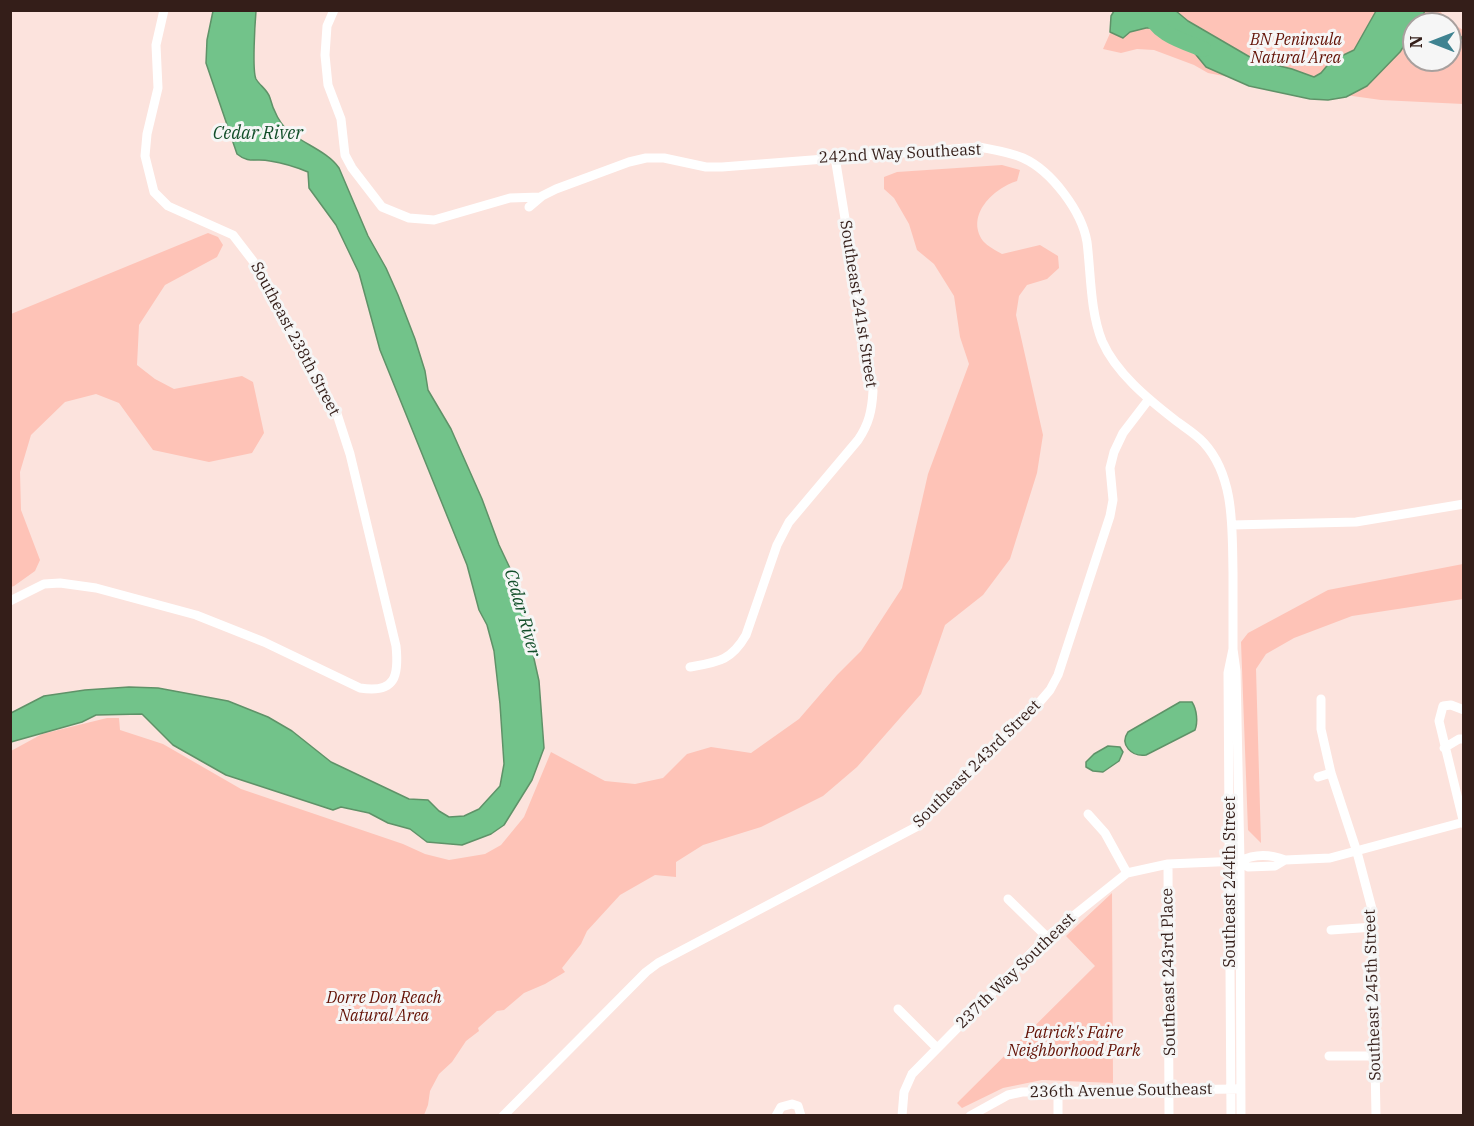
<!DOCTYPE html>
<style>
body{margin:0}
#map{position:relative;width:1474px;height:1126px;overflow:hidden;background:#fce3dd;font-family:"IBM Plex Serif",serif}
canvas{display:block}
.frame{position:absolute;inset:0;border:12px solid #341e19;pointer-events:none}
.north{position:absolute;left:1402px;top:12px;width:60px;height:60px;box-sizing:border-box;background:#f6f6f6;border:2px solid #a8a09e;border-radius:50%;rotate:270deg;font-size:16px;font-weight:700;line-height:24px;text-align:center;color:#341e19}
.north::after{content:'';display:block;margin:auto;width:21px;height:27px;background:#3f8391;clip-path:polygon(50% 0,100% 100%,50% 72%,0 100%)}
</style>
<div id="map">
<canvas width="1474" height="1126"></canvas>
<div class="frame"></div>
<div class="north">N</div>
</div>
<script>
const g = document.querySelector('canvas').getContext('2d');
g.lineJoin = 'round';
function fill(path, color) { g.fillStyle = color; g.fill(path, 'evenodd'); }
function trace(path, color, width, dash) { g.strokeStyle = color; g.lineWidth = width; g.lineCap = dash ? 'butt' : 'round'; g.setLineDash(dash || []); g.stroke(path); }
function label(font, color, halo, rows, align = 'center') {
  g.font = font + ' "IBM Plex Serif",serif'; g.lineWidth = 6; g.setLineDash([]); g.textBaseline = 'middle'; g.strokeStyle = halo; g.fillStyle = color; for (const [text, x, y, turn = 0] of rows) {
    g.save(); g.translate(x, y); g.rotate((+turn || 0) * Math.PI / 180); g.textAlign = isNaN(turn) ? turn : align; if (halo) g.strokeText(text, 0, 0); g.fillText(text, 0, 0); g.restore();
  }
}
fill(new Path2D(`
 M 1120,11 L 1440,11 L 1447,20 L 1463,30 L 1463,104 L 1381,100 L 1259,83 L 1208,73 L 1194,65 L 1154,50 L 1137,49 L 1121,53 L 1103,49 ZM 1414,24 L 1450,24 L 1450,60 L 1414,60 Z
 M 1002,165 L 1020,170 L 1017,181 C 994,188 965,215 983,241 C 987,246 997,251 1002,254 L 1040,245 L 1058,256 L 1059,268 L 1047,279 L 1027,285 L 1019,296 L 1016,315 L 1043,435 L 1037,473 L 1010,559 L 983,595 L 945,625 L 921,694 L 857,767 L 823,796 L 761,827 L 703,845 L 676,862 L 676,877 L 655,875 L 620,895 L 587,931 L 581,944 L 562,968 L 565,972 L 545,984 L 524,993 L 504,1010 L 497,1011 L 478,1028 L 479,1031 L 466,1041 L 452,1062 L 439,1074 L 430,1091 L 428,1105 L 424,1115 L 11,1115 L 11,751 L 42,734 L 107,718 L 119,718 L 120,730 L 163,744 L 241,789 L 403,844 L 425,854 L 449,860 L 485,854 L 501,845 L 524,817 L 551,752 L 605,781 L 635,784 L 663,778 L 687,754 L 711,747 L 751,753 L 799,719 L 837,675 L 861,651 L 902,588 L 928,474 L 969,364 L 960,337 L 954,296 L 934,264 L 917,250 L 909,224 L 894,198 L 884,189 L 884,177 L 897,172 Z
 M 208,233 L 218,237 L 223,245 L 217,257 L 165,285 L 139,325 L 137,365 L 155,379 L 174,389 L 242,376 L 253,382 L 264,433 L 252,453 L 209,462 L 153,450 L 119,403 L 96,394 L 65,402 L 31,435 L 20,472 L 21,510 L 40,560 L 35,571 L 14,586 L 11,587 L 11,314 Z
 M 1463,564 L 1463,599 L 1352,616 L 1294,638 L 1266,654 L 1256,669 L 1261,843 L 1248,830 L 1241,642 L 1248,633 L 1328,590 Z
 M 1112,893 L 1113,1083 L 1042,1080 L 1003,1088 L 962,1108 L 957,1103 L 1095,966 L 1066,936 Z`), '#fec3b7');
const water = new Path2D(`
 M 213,11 L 256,11 C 255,23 252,71 256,79 C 260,86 268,90 270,98 C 273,110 280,125 291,133 C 306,145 328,152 339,168 L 368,236 L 386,268 L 398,295 L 415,339 L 425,371 L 428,390 L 451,429 L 482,499 L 499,545 L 517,583 L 539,681 L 544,748 L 532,780 L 504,825 L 491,834 L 462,845 L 427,842 L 410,829 L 388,823 L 369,813 L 341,807 L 333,810 L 226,775 L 173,745 L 142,714 L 96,715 L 82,722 L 11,742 L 11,713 L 44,696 L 85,690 L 129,687 L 158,688 L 228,701 L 268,717 L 292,731 L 331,762 L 409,799 L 428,800 L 439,811 L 449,817 L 464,816 L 479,809 L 500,786 L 504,764 L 500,704 L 494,651 L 487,625 L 479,610 L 467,565 L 380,350 L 359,273 L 336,225 L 309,188 L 308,172 C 296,167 283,163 270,161 C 256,158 249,164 237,154 L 206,63 L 207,40 Z
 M 1114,11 L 1176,11 L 1188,21 L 1255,60 L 1292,69 L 1314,77 L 1321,73 L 1331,61 L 1354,50 L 1376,11 L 1425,11 L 1418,24 L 1414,24 L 1414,30 L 1400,52 L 1367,86 L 1346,97 L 1328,100 L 1310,99 L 1249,86 L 1206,67 L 1188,45 L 1167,28 L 1146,28 L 1130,32 L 1123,38 L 1110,32 L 1111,16 Z
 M 1180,702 L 1192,702 C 1197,710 1198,722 1195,730 L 1146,755 C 1132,757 1119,745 1128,732 Z
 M 1108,746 L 1120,747 L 1123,752 L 1119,761 L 1103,772 L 1093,771 L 1086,767 L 1086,762 L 1094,754 Z`);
fill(water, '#72c38a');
trace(water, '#5f9268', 1.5);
trace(new Path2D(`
 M 1418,18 L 1430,24
 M 1450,33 L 1464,39`), '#5f9268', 3);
trace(new Path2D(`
 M 1148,10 C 1155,34 1183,41 1203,49`), '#72c38a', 16);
trace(new Path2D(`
 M 334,10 L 327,26 L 325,55 L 328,85 L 341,119 L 345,155 L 352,168 L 382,207 L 409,218 L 434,220 L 510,198 L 540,197
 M 529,207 L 542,196 L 556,189 L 629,162 L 646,158 L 664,158 L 706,167 L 722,167 L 979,147 C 994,150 1009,152 1023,158 C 1052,171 1082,212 1087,242 C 1091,274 1090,311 1102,341 C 1116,373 1148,399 1175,420 C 1184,427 1196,434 1204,443 C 1235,477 1232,529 1233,572 C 1233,598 1233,624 1233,649
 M 1232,525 L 1356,522 L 1464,504
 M 10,601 L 44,584 L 60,583 L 96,588 L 196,615 L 264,642 L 360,688 C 396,694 399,675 396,646 L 350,454 L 337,414 L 268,286 L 253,261 L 233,235 L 168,206 L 154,192 L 145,156 L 147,134 L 158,88 L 156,45 L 164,10
 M 690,667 C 718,662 731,661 746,635 L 777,545 L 789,522 L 858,440 C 869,424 872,410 873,391 L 835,157
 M 1321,699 L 1321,729 L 1331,773 L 1357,852 L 1372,909 L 1376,1116
 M 1464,710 L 1451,705 L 1443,706 L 1439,721 L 1464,824
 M 1444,748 L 1459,739 L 1464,739
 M 1318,777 L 1331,773
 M 1088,814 L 1105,833 L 1127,873
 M 1285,860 L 1330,858 L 1464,822
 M 1168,864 L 1169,1116
 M 1008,899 L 1047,937
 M 1331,930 L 1374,927
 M 898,1009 L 936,1047
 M 1329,1056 L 1375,1056
 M 503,1116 L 646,972 L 658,963 L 916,827 L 1038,704 L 1050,690 L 1058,675 L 1110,516 L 1113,500 L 1110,468 L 1114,452 L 1123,433 L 1149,399
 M 776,1116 L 781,1107 L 792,1104 L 798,1106 L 801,1116
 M 902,1116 L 904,1092 L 912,1074 L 1047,937 L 1127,873 L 1168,864 L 1240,861 C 1254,854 1270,854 1285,860 L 1275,866 L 1248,867 L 1240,861
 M 970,1116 L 1008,1095 L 1022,1092 L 1236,1089
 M 1058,1116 L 1058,1091
 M 1231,1116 L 1228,673 L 1233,649 L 1236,671 L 1240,861 L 1241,1116`), '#fff', 9);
label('italic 16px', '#621004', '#f6f6f6', [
 ["BN Peninsula",1296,40],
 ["Natural Area",1296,58],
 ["Dorre Don Reach",384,998],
 ["Natural Area",384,1016],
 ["Patrick's Faire",1074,1033],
 ["Neighborhood Park",1074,1051]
]);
label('16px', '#341e19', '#f6f6f6', [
 ["242nd Way Southeast",900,154,-3],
 ["Southeast 241st Street",858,304,81],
 ["Southeast 238th Street",295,339,62],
 ["Southeast 243rd Street",977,764,-45],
 ["Southeast 244th Street",1230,882,-90],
 ["237th Way Southeast",1016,971,-44],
 ["Southeast 243rd Place",1169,972,-91],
 ["Southeast 245th Street",1373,995,-92],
 ["236th Avenue Southeast",1121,1091,-1]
]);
label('italic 18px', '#134f2a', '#f6f6f6', [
 ["Cedar River",258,134],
 ["Cedar River",522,613,74]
]);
</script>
